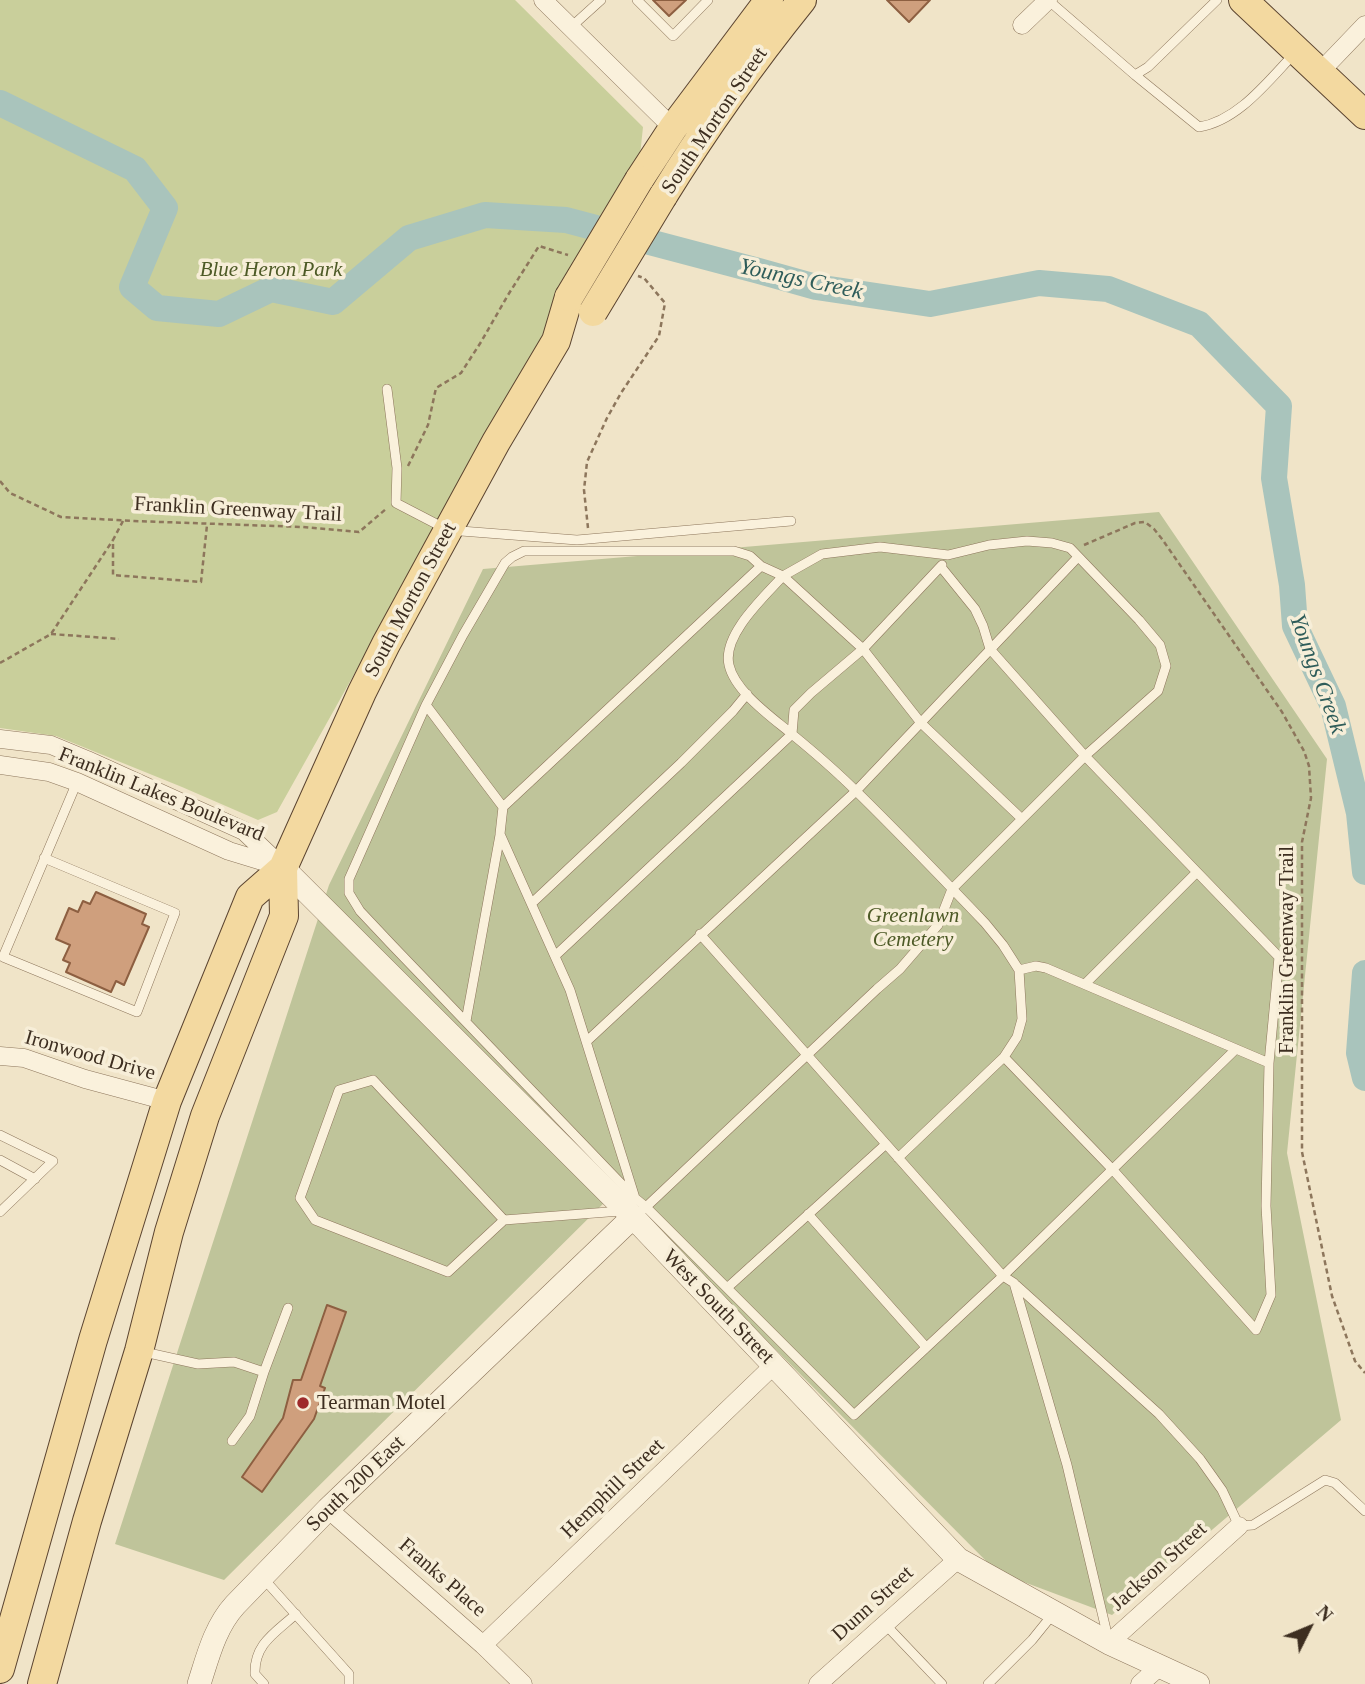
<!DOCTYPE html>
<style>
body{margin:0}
#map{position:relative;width:1365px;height:1684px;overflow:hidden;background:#f0e4c8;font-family:Georgia,serif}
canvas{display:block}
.north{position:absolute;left:1274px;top:1593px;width:70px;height:70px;-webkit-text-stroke:5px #f7eed8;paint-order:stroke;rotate:47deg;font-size:19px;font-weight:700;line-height:28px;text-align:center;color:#3d2e20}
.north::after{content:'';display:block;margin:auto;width:24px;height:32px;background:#3d2e20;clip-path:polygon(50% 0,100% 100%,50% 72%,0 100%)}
</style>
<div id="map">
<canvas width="1365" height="1684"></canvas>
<div class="north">N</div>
</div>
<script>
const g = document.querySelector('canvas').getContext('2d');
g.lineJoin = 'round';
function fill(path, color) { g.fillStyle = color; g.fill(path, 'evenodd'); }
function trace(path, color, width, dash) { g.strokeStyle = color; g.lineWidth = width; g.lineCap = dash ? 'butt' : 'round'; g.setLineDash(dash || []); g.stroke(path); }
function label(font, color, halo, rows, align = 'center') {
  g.font = font + ' Georgia,serif'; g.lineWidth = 7; g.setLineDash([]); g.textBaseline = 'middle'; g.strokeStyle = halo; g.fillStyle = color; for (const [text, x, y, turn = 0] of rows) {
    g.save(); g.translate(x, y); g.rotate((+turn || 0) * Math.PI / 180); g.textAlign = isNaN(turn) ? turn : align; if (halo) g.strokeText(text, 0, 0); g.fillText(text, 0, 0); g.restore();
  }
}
fill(new Path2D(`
 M 0,0 L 515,0 L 643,127 L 639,165 L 277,812 L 258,820 L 182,787 L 56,736 L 0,728 Z`), '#c9cf9b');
fill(new Path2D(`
 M 1159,512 L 1327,759 L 1287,1153 L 1341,1420 L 1112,1615 L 997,1572 L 617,1190 L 224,1580 L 115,1544 L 329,885 L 483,569 Z`), '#bfc49a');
trace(new Path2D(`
 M 0,103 L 135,169 L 165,208 L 132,287 L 157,308 L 219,314 L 271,289 L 333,302 L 409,238 L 485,215 L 566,220 L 759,271 L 816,287 L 930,304 L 1039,283 L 1108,289 L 1199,324 L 1279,406 L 1274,478 L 1292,585 L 1295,626 L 1333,706 L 1359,813 L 1365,872
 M 1365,973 L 1359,1053 L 1365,1078`), '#a9c4bc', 26);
const building = new Path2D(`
 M 653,0 L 686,0 L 669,16 Z
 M 887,0 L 930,0 L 909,22 Z
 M 96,892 L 146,914 L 142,924 L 149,927 L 124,985 L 116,981 L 111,992 L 66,972 L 70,963 L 63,960 L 70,945 L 56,939 L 69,908 L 78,912 L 83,901 L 90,904 Z
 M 327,1305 L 346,1312 L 320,1386 L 325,1388 L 314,1419 L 262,1492 L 242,1477 L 283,1418 L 293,1380 L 301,1380 Z`);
fill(building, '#cf9f7d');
trace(building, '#8d5f41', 2);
const service = new Path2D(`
 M 637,0 L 673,36 L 708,0
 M 1048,0 L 1135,75 L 1148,67 L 1217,0
 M 570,28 L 601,0
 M 1135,75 L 1199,127 C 1238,121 1268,81 1294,54
 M 387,389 L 397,468 L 396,503 L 448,530 L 577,540 L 791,521
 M 941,567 L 975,609 L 983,626 L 990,649 L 1085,756 L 1279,957 L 1269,1063 L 1266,1206 L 1271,1295 L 1256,1330 L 1113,1170 L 1004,1057 L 1017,1037 L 1022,1019 L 1019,970 L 1003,945 L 985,923 C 943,879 901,835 857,792 C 837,772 815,753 793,735 C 773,718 735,692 729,665 C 722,635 764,597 783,576 L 863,649 L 921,723 L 1022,819
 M 426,705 L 349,879 L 349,893 L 360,911 L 392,945 L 633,1196
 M 503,807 L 761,566
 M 44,858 L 175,913 L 137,1012 L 3,957 L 77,782
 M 532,903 L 681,763 L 733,711 L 747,694
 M 700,934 L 1003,1276 L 1014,1283 L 1067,1465 L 1108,1638
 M 556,955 L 792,734 L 794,710 L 811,693 L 863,649 L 942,565
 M 1019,970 L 1036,966 L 1046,968 L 1269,1063
 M 1085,984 L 1197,872
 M 466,1021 L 500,835
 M 587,1041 L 856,791 L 1078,557
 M 0,1135 L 53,1161 L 0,1212
 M 898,1158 L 1004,1057
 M 0,1160 L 35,1179
 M 808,1214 L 926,1347
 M 634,1216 L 646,1207 L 877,989 L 900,969 L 938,925 L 952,889 L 1085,756 L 1158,691 L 1166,666 L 1160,645 L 1139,620 L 1070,548 L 1052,543 L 1027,541 L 989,545 L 948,555 L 880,547 L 822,554 L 783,576 L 761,566 L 750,556 L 734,551 L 524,551 L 512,557 L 505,563 L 463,635 L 426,705 L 503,807 L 500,834 L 570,990 L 635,1198 L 646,1207 L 854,1415 L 1003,1276 L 1236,1049
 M 504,1220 L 448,1272 L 315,1220 L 300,1198 L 339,1090 L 373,1080 L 504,1220 L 621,1211
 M 1016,1285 L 1159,1414 L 1200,1459 L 1222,1490 L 1239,1526 L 1253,1525 L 1325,1480 L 1335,1483 L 1365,1511
 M 727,1288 L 886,1144
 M 144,1352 L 198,1364 L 234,1362 L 264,1372 L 288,1308
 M 232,1441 L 250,1416 L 264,1372
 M 263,1578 L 349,1674 L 349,1684
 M 884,1623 L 942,1684
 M 264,1684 L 255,1674 C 254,1644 275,1633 296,1614
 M 988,1684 L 1032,1640 L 1053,1614`);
const minor = new Path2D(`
 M 543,0 L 673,128
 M 1022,25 L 1048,0
 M 1320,72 L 1365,25
 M 0,739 L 51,745 L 87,760 L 244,831 L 283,868
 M 0,765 L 49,772 L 77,782 L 229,851 L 278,866
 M 0,1056 L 24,1058 L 85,1079 L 167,1101
 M 328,1509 L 483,1645 L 523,1684
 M 1109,1643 L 1239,1526
 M 483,1645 L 774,1365
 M 818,1684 L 958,1559
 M 1140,1684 L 1159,1667`);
const tertiary = new Path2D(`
 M 283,868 L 633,1217 L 958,1559 L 1109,1643 L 1198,1684
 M 199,1684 C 208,1656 215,1627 235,1605 L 328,1509 L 633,1217`);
const primary = new Path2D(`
 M 1243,0 L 1365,115
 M 639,180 L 673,128 L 769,0
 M 663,196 C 705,128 752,62 802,0
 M 0,1669 L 93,1340 L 167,1101 L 250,897 L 283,868 L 362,692 L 386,644 L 496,442 L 556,341 L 569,297
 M 42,1684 L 87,1521 L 139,1351 L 169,1232 L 205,1116 L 284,916 L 283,868`);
trace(service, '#8d765c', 10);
trace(minor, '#8d765c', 19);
trace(tertiary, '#8d765c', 24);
trace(primary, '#5b4430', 30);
trace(new Path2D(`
 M 408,466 L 428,425 L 436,388 L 461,373 L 481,342 L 508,295 L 539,246 L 568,255
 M 0,481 L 10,493 L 61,517 L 134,521 L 303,527 L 359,532 L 386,509
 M 123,521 L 113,540 L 113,575 L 201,582 L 207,525
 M 588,528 L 584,490 L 587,462 L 607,418 L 621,393 L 659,336 L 665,303 L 644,278 L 638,276
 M 1084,545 L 1135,523 L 1145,522 L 1154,529 L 1162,539 L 1282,712 L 1304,751 L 1309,766 L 1311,798 L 1302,842 L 1302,1152 L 1332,1296 L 1355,1361 L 1365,1373
 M 51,634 L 119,639
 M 0,663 L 51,634 L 113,540`), '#8d765c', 2.5, [5, 3.5]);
trace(service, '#faf1dc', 9);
trace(minor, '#faf1dc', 18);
trace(tertiary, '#faf1dc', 23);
trace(primary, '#f3d9a0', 28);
const primaryBridge = new Path2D(`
 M 569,297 L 639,180
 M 593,312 L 663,196`);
trace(primaryBridge, '#5b4430', 30, []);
trace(primaryBridge, '#f3d9a0', 28);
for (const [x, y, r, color] of [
 [303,1403,7,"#9e2a2b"]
]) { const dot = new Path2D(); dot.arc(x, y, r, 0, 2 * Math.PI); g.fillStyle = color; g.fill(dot); trace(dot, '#f7eed8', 2.5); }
label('21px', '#3d2e20', '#f7eed8', [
 ["South Morton Street",715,121,-56],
 ["Franklin Greenway Trail",238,510,3],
 ["South Morton Street",411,600,-62],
 ["Franklin Lakes Boulevard",161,795,22],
 ["Franklin Greenway Trail",1287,950,-90],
 ["Ironwood Drive",90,1056,16],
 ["West South Street",718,1307,46],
 ["South 200 East",356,1484,-44],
 ["Hemphill Street",613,1489,-44],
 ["Jackson Street",1159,1567,-42],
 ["Franks Place",442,1578,41],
 ["Dunn Street",873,1604,-42]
]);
label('italic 21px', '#4d5a26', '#f7eed8', [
 ["Blue Heron Park",271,270],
 ["Greenlawn",913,916],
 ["Cemetery",913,940]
]);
label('21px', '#3d2e20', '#f7eed8', [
 ["Tearman Motel",317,1403]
], 'left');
label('italic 23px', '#2f5d5a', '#f7eed8', [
 ["Youngs Creek",801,280,12],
 ["Youngs Creek",1317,674,70]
]);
</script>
